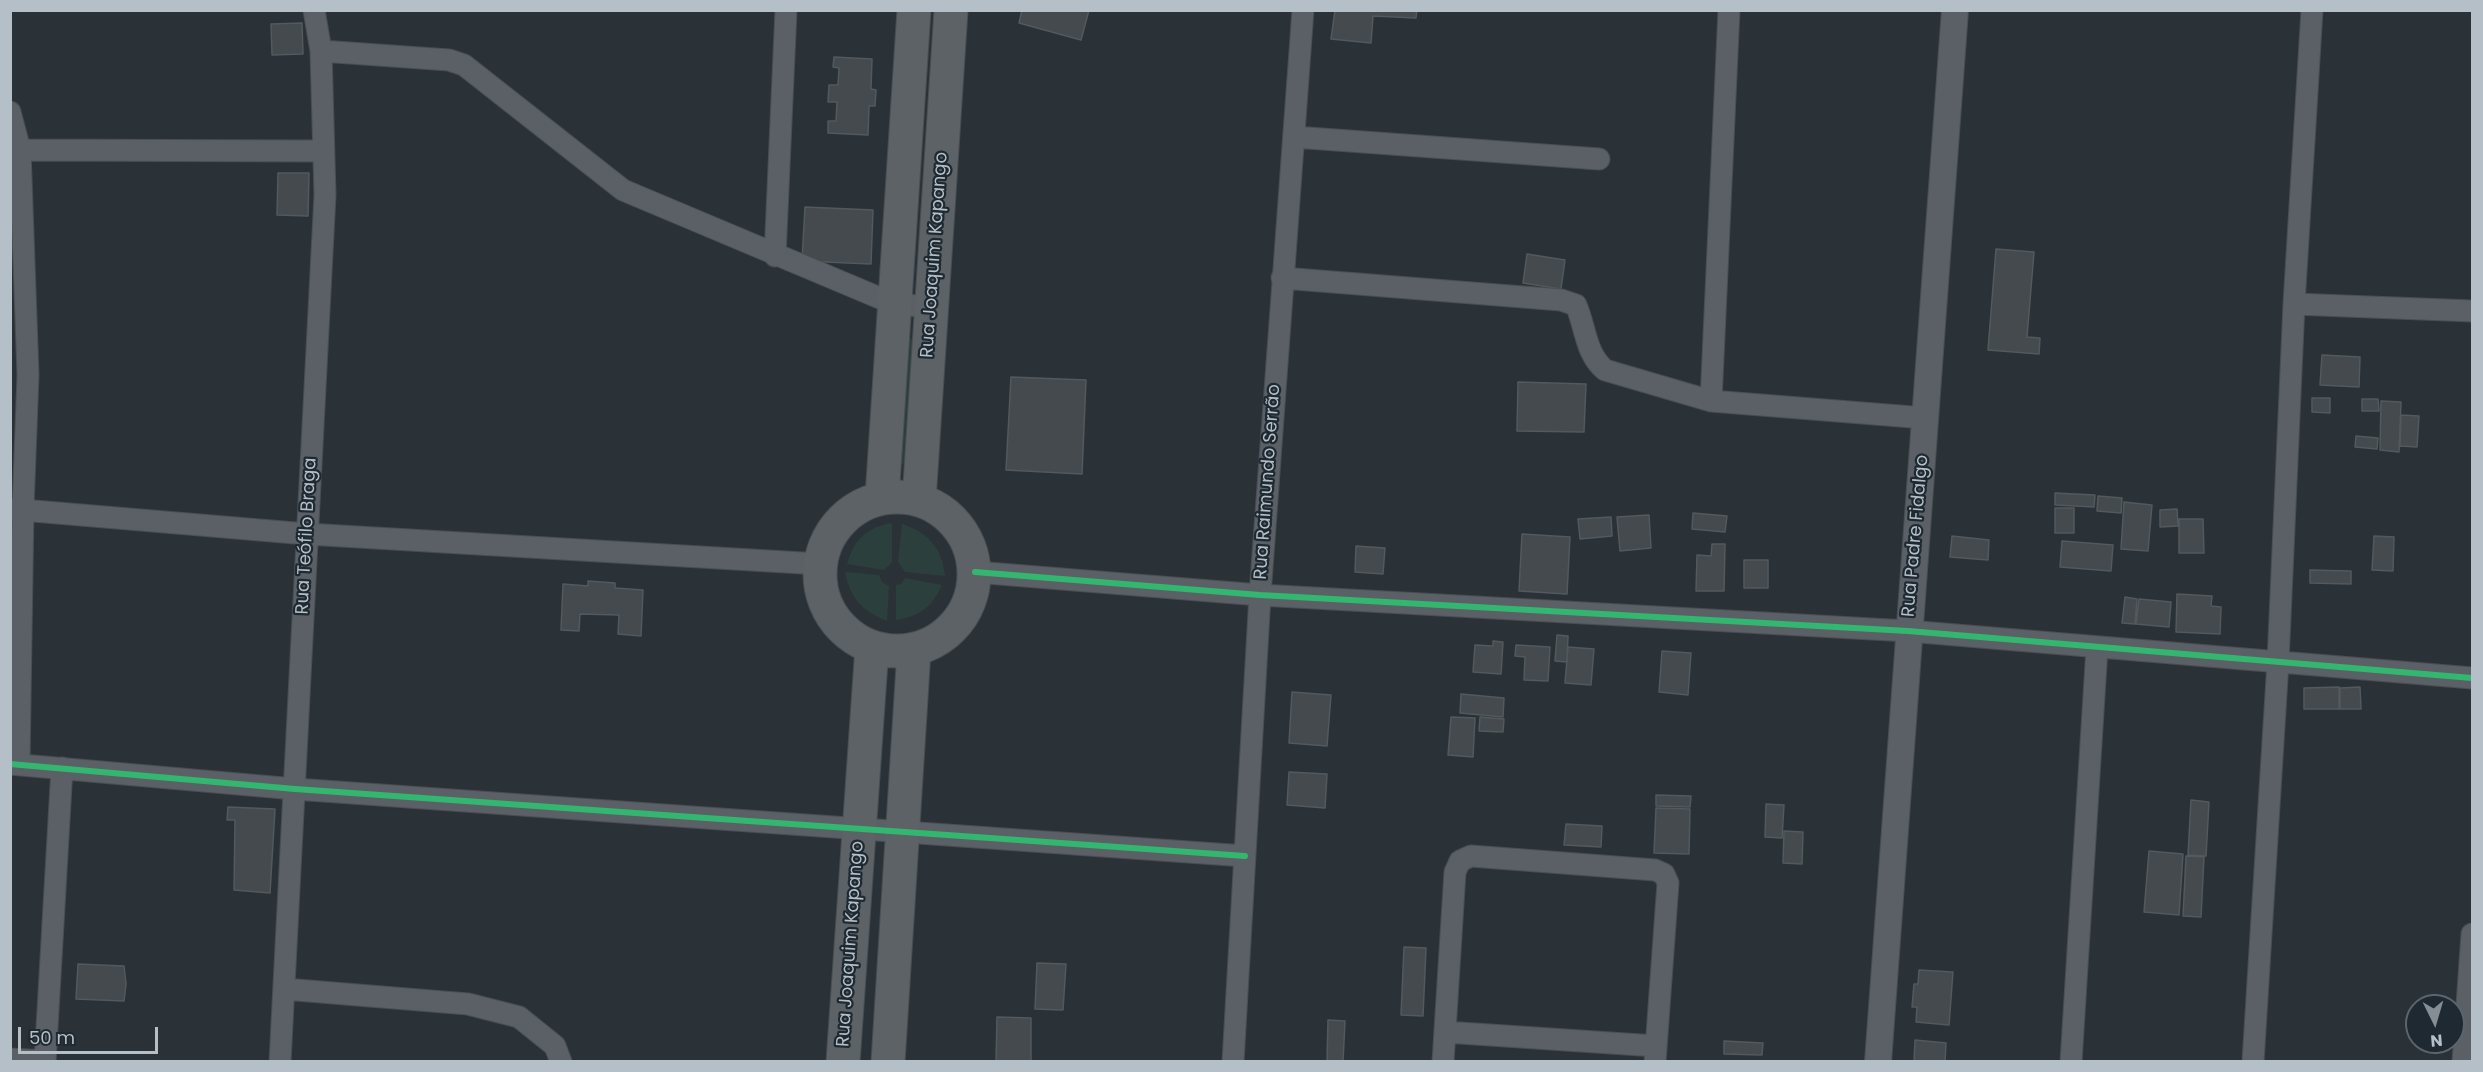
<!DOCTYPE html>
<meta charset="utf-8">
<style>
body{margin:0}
#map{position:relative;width:2483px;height:1072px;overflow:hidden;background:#2b3237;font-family:Poppins,sans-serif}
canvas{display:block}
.frame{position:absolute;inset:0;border:12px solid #b5bfc7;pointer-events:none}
.north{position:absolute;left:2405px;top:994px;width:60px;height:60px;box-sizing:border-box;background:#1e2931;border:2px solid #5a656d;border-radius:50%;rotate:175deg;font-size:16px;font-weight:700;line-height:24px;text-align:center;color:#b5bfc7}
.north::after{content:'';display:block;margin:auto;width:21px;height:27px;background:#858e95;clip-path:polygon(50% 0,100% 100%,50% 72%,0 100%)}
.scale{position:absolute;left:18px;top:1027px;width:140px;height:27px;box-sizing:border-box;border:3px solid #b5bfc7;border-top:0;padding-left:8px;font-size:18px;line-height:21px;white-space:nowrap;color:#b5bfc7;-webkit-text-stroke:4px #1e2931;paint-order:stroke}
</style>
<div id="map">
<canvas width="2483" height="1072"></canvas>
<div class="frame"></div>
<div class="north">N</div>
<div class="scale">50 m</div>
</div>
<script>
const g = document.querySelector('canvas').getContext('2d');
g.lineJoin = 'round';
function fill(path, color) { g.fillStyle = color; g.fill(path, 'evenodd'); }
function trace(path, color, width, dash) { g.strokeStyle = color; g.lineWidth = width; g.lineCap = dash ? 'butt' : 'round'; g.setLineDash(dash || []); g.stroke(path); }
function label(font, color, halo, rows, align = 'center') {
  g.font = font + ' Poppins,sans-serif'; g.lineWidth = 4.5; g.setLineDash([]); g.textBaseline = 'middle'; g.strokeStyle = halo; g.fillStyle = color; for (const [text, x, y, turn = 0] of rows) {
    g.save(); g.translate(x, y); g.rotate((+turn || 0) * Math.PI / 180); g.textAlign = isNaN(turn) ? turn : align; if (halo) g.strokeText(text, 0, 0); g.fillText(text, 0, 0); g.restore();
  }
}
fill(new Path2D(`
 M 908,338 L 914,339 L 906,464 L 899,465 Z
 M 892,523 L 892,562 L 884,570 L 847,564 C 854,539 868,527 892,523 Z
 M 902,524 C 929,533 942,548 945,576 L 905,572 L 898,562 Z
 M 845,572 L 879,575 L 882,582 L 889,586 L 887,621 C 862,611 850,598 845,572 Z
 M 905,578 L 942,585 C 932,607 920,616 896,620 L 896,585 L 901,584 Z`), '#2b3f3d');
const building = new Path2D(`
 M 1022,10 L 1089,10 L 1081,40 L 1019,23 Z
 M 1335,10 L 1417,10 L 1416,18 L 1373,16 L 1371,43 L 1331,39 Z
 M 302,23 L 303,54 L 272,55 L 271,24 Z
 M 834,57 L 872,59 L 871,89 L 876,90 L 875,106 L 869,106 L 868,135 L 828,133 L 828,121 L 836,121 L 837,102 L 828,102 L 829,85 L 838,85 L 839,68 L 833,67 Z
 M 278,173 L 309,173 L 308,216 L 277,215 Z
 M 805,207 L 873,210 L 871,264 L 802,261 Z
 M 1996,249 L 2034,252 L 2027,337 L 2040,338 L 2039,354 L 1988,350 Z
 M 1527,254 L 1565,260 L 1561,289 L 1523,283 Z
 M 2322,355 L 2360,357 L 2359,387 L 2320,385 Z
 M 1011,377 L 1086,380 L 1082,474 L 1006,470 Z
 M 1518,382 L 1586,384 L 1584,432 L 1517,431 Z
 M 2312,398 L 2330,398 L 2330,413 L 2312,412 Z
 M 2362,399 L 2378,399 L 2379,411 L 2362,411 Z
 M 2381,401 L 2401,402 L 2399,452 L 2380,450 Z
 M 2401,415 L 2419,416 L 2417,447 L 2400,446 Z
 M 2356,436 L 2378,438 L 2377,449 L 2355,447 Z
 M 2055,493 L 2095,495 L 2094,507 L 2055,505 Z
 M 2098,496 L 2122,498 L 2121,513 L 2097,511 Z
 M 2124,502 L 2152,505 L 2148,551 L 2121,549 Z
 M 2055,508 L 2074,508 L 2074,533 L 2055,533 Z
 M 2177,509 L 2178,526 L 2160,527 L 2160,510 Z
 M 1693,513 L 1727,516 L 1725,532 L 1692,529 Z
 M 1649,515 L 1651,548 L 1620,551 L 1617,517 Z
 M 1611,517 L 1612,536 L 1580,539 L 1578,519 Z
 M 2179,519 L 2203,519 L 2204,553 L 2179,553 Z
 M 1522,534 L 1570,537 L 1567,594 L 1519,591 Z
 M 1952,536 L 1989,540 L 1988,560 L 1950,557 Z
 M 2374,536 L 2394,537 L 2393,571 L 2372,570 Z
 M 2062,541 L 2113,545 L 2111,571 L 2060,567 Z
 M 1712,544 L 1725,544 L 1724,591 L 1696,591 L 1697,555 L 1711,556 Z
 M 1356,546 L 1385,548 L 1383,574 L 1355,572 Z
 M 1744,560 L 1768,560 L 1768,588 L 1744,588 Z
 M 2310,570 L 2351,571 L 2351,584 L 2310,583 Z
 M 588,581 L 615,583 L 615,588 L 643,590 L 641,636 L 618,634 L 619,615 L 580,614 L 579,631 L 561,630 L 563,584 L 588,586 Z
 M 2177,594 L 2212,596 L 2211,606 L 2221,607 L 2220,634 L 2176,632 Z
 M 2125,597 L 2137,599 L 2135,624 L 2122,623 Z
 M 2139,599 L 2171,602 L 2169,627 L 2136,624 Z
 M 1557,635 L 1568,636 L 1567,662 L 1555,661 Z
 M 1493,641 L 1503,642 L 1501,674 L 1473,672 L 1475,645 L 1493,646 Z
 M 1516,645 L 1550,647 L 1548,681 L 1524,680 L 1525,657 L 1515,656 Z
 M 1568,647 L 1594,649 L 1591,685 L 1565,683 Z
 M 1662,651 L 1691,653 L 1688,695 L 1659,692 Z
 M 2339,687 L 2339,709 L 2304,709 L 2304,688 Z
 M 2360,687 L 2361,709 L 2340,709 L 2340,688 Z
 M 1292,692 L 1331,695 L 1327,746 L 1289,743 Z
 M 1461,694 L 1504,698 L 1503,717 L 1460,713 Z
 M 1451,717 L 1475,718 L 1473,757 L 1448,755 Z
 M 1480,717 L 1504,719 L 1503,732 L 1479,731 Z
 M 1289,772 L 1327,774 L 1325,808 L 1287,805 Z
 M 1656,795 L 1691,796 L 1690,807 L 1656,806 Z
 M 2191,800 L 2209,802 L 2206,856 L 2188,855 Z
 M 1766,804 L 1784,805 L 1782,838 L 1765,837 Z
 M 228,807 L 275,809 L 270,893 L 234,890 L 235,820 L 227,820 Z
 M 1656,808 L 1690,809 L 1689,854 L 1654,853 Z
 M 1566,824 L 1602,826 L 1601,847 L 1564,845 Z
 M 1784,831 L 1803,832 L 1802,864 L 1783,863 Z
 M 2149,851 L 2183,854 L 2179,915 L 2144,912 Z
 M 2186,856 L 2204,857 L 2201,917 L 2183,916 Z
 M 1404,947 L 1426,948 L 1423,1016 L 1401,1015 Z
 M 1037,963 L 1066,964 L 1063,1010 L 1035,1009 Z
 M 78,964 L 124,966 L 126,984 L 124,1001 L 76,999 Z
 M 1919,970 L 1953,972 L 1949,1025 L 1916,1022 L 1917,1007 L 1912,1007 L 1914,984 L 1918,984 Z
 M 997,1017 L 1031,1018 L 1031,1062 L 996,1062 Z
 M 1328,1020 L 1345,1021 L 1343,1062 L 1327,1062 Z
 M 1915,1040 L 1946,1043 L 1945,1062 L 1914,1062 Z
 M 1724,1041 L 1763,1043 L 1762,1055 L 1724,1054 Z`);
fill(building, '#444a4e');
trace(building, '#525a5f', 1.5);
const minor = new Path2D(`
 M 321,51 L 449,60 L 464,65 L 623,190 L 894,304 L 932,307
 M 10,112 L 20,150 L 28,375 L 23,508 L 19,764
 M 1294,137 L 1599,159
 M 20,150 L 323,151
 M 775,256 L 786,10
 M 1282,278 L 1561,300 L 1576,305 C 1586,328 1585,353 1605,370 L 1711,401 L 1925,418
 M 2294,304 L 2472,311
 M 1711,401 L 1729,10
 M 10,509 L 307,534 L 820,564
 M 975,572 L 1260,595 L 1908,631 L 2472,678
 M 10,764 L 295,789 L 1245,856
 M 284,989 L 468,1004 L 519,1017 L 555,1046 L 561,1062
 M 1445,1032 L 1656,1046
 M 10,1059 L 45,1061
 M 45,1062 L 62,768
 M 280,1062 L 325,195 L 321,51 L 314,10
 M 1233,1062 L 1260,595 L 1303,10
 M 1443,1062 L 1455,872 L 1460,861 L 1471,856 L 1655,870 L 1664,874 L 1668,883 L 1655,1062
 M 2071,1062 L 2097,648
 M 2253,1062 L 2278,662 L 2294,304 L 2312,10
 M 2463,1062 L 2472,934`);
const tertiary = new Path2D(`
 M 1878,1062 L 1955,10`);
const primary = new Path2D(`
 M820 574a77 77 0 1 1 154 0a77 77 0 1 1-154 0Z
 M 882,498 L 914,10
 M 919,500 L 951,10
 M 843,1062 L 872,647
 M 888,1062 L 914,650`);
trace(minor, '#484e52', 23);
trace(tertiary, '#484e52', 28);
trace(primary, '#484f54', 35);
trace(minor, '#5a6065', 21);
trace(tertiary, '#5a6065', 26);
trace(primary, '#5d6266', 33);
trace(new Path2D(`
 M 975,572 L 1260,595 L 1908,631 L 2472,678
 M 10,764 L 295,789 L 1245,856`), '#33b770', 6);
label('18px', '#b5bfc7', '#1e2931', [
 ["Rua Joaquim Kapango",935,255,-86],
 ["Rua Raimundo Serrão",1268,482,-86],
 ["Rua Teófilo Braga",307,536,-87],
 ["Rua Padre Fidalgo",1916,536,-85],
 ["Rua Joaquim Kapango",851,944,-86]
]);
</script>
